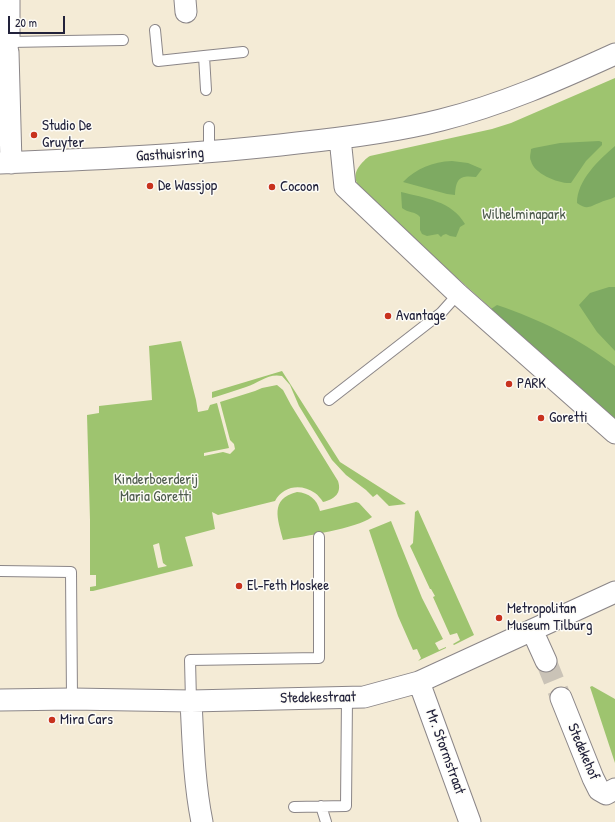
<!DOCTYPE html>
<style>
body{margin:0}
#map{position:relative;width:615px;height:822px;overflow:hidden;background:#f4ebd6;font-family:"Patrick Hand",sans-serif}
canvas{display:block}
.scale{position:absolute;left:8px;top:16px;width:57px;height:18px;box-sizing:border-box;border:2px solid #22223b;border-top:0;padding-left:5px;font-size:12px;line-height:14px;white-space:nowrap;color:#22223b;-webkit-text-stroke:3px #fdfcf7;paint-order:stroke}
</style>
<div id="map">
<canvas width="615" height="822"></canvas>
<div class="scale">20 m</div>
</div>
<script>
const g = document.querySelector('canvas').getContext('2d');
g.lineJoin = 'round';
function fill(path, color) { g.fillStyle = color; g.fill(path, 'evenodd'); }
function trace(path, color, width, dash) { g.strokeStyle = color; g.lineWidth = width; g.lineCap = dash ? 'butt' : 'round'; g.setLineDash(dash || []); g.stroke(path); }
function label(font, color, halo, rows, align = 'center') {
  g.font = font + ' "Patrick Hand",sans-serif'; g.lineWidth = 3; g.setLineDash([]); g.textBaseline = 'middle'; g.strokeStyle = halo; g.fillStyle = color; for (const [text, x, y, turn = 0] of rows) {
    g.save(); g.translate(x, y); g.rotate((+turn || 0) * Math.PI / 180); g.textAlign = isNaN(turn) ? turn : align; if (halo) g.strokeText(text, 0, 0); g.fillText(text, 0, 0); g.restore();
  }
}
fill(new Path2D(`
 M 615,78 L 615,420 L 364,194 C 356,183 351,176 361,164 C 363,162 365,159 370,156 L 492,129 L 511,123 Z
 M 181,341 L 196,400 L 198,412 L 208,410 L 210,405 L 217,403 L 229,448 L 204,453 L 204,456 L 223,452 L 230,454 L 235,449 L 234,444 L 230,440 L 220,402 L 255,391 L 262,388 L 277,385 L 283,390 L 291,405 L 338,481 C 342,493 335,499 323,502 C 321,499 318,495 315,493 C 301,483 283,486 275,501 L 218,515 L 212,512 L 215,529 L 185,537 L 193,566 L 93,591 L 90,591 L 90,587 L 96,586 L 96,575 L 90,575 L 90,520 L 87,415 L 99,413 L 99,406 L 152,400 L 149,346 ZM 159,543 L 163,563 L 167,566 L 158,568 L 153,545 Z
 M 282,371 L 340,462 L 406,504 L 389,506 L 377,494 L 373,497 L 366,490 L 346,475 L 332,460 L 299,406 L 290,385 L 282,376 C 268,373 259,383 246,387 C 235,391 224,394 212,398 L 212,392 Z
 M 297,492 C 309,493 317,499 320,511 L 356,502 L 359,503 L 372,517 C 356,529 304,536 283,540 C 278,519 269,499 297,492 Z
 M 418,510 L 474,635 L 454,645 L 453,644 L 460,640 L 457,633 L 450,635 L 433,597 L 435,596 L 431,589 L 430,589 L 410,546 L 413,543 L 415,512 Z
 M 391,521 L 422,598 L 443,639 L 435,643 L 439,650 L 446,647 L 446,648 L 418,661 L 421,658 L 417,649 L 413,650 L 398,616 L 369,530 Z
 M 592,686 L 615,699 L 615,763 L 590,687 Z`), '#9ec46f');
fill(new Path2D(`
 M 599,141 L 602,142 L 602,145 L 586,161 L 571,183 C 559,184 534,174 531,161 C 529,157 531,153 531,149 L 534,148 L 560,143 Z
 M 615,146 L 615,197 C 610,200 604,200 599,203 C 589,207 587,210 577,203 C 577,180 599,160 615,146 Z
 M 452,161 L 468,163 L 482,169 L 476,177 C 460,175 456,178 455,195 L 447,194 L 403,182 C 417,168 432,162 452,161 Z
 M 401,192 C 425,198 452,201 465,224 L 460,227 L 456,237 L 450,236 L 446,234 L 443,235 L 441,237 L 438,234 L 427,236 L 422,234 L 420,230 L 420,217 C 415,211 408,213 402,208 Z
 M 609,287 L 615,287 L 615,351 L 597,332 L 579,305 L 590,293 Z
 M 497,305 C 541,320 578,338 615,366 L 615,421 L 491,309 Z`), '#7eaa62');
trace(new Path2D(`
 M 546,661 L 561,698`), '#cac3b7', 21, [21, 10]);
const service = new Path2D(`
 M 155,30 L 158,61 L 204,56
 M 9,42 L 123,40
 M 206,90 L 204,56 L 243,52
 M 209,145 L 209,127
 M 329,400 L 441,313 L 458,294
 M 0,571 L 71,572 L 72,699
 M 191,701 L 190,660 L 319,658 L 319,537
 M 321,806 L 326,822
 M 294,807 L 346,806 L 347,698`);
const minor = new Path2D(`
 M 9,0 L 9,42
 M 185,0 L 186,12
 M 8,52 L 11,163
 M 340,138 L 345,187 L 458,294 L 615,433
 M 0,163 C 99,159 198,155 297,143 C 345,138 394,132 441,120 C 501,105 558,80 615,54
 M 532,630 L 546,661
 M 419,682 L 470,822
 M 561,698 L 593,778 L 599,790 L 606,794 L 615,789
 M 0,700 L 72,699 L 191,701 L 364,697 L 419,682 L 615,592
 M 191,701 C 193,741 194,782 202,822`);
trace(service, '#8b8688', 12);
trace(minor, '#8b8688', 23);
trace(service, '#fff', 10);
trace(minor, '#fff', 21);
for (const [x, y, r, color] of [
 [34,135,4,"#c8321e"],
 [150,186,4,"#c8321e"],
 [272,187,4,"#c8321e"],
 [388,316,4,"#c8321e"],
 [509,384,4,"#c8321e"],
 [541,418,4,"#c8321e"],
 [239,586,4,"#c8321e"],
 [499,618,4,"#c8321e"],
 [52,720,4,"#c8321e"]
]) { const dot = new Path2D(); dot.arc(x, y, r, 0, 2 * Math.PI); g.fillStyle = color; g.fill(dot); trace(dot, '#fdfcf7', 1.5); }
label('15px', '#22223b', '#fdfcf7', [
 ["Studio De",42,126],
 ["Gruyter",42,143],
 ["De Wassjop",158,186],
 ["Cocoon",280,187],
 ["Avantage",396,316],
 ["PARK",517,384],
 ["Goretti",549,418],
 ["El-Feth Moskee",247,586],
 ["Metropolitan",507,609],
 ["Museum Tilburg",507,626],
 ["Mira Cars",60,720]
], 'left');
label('15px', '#22223b', '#fdfcf7', [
 ["Gasthuisring",170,155,-3],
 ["Stedekestraat",318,698,-1],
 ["Mr. Stormstraat",445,752,70],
 ["Stedekehof",583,752,67]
]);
label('15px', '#4d5b4d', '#fdfcf7', [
 ["Wilhelminapark",524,215],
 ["Kinderboerderij",156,480],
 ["Maria Goretti",156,497]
]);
</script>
